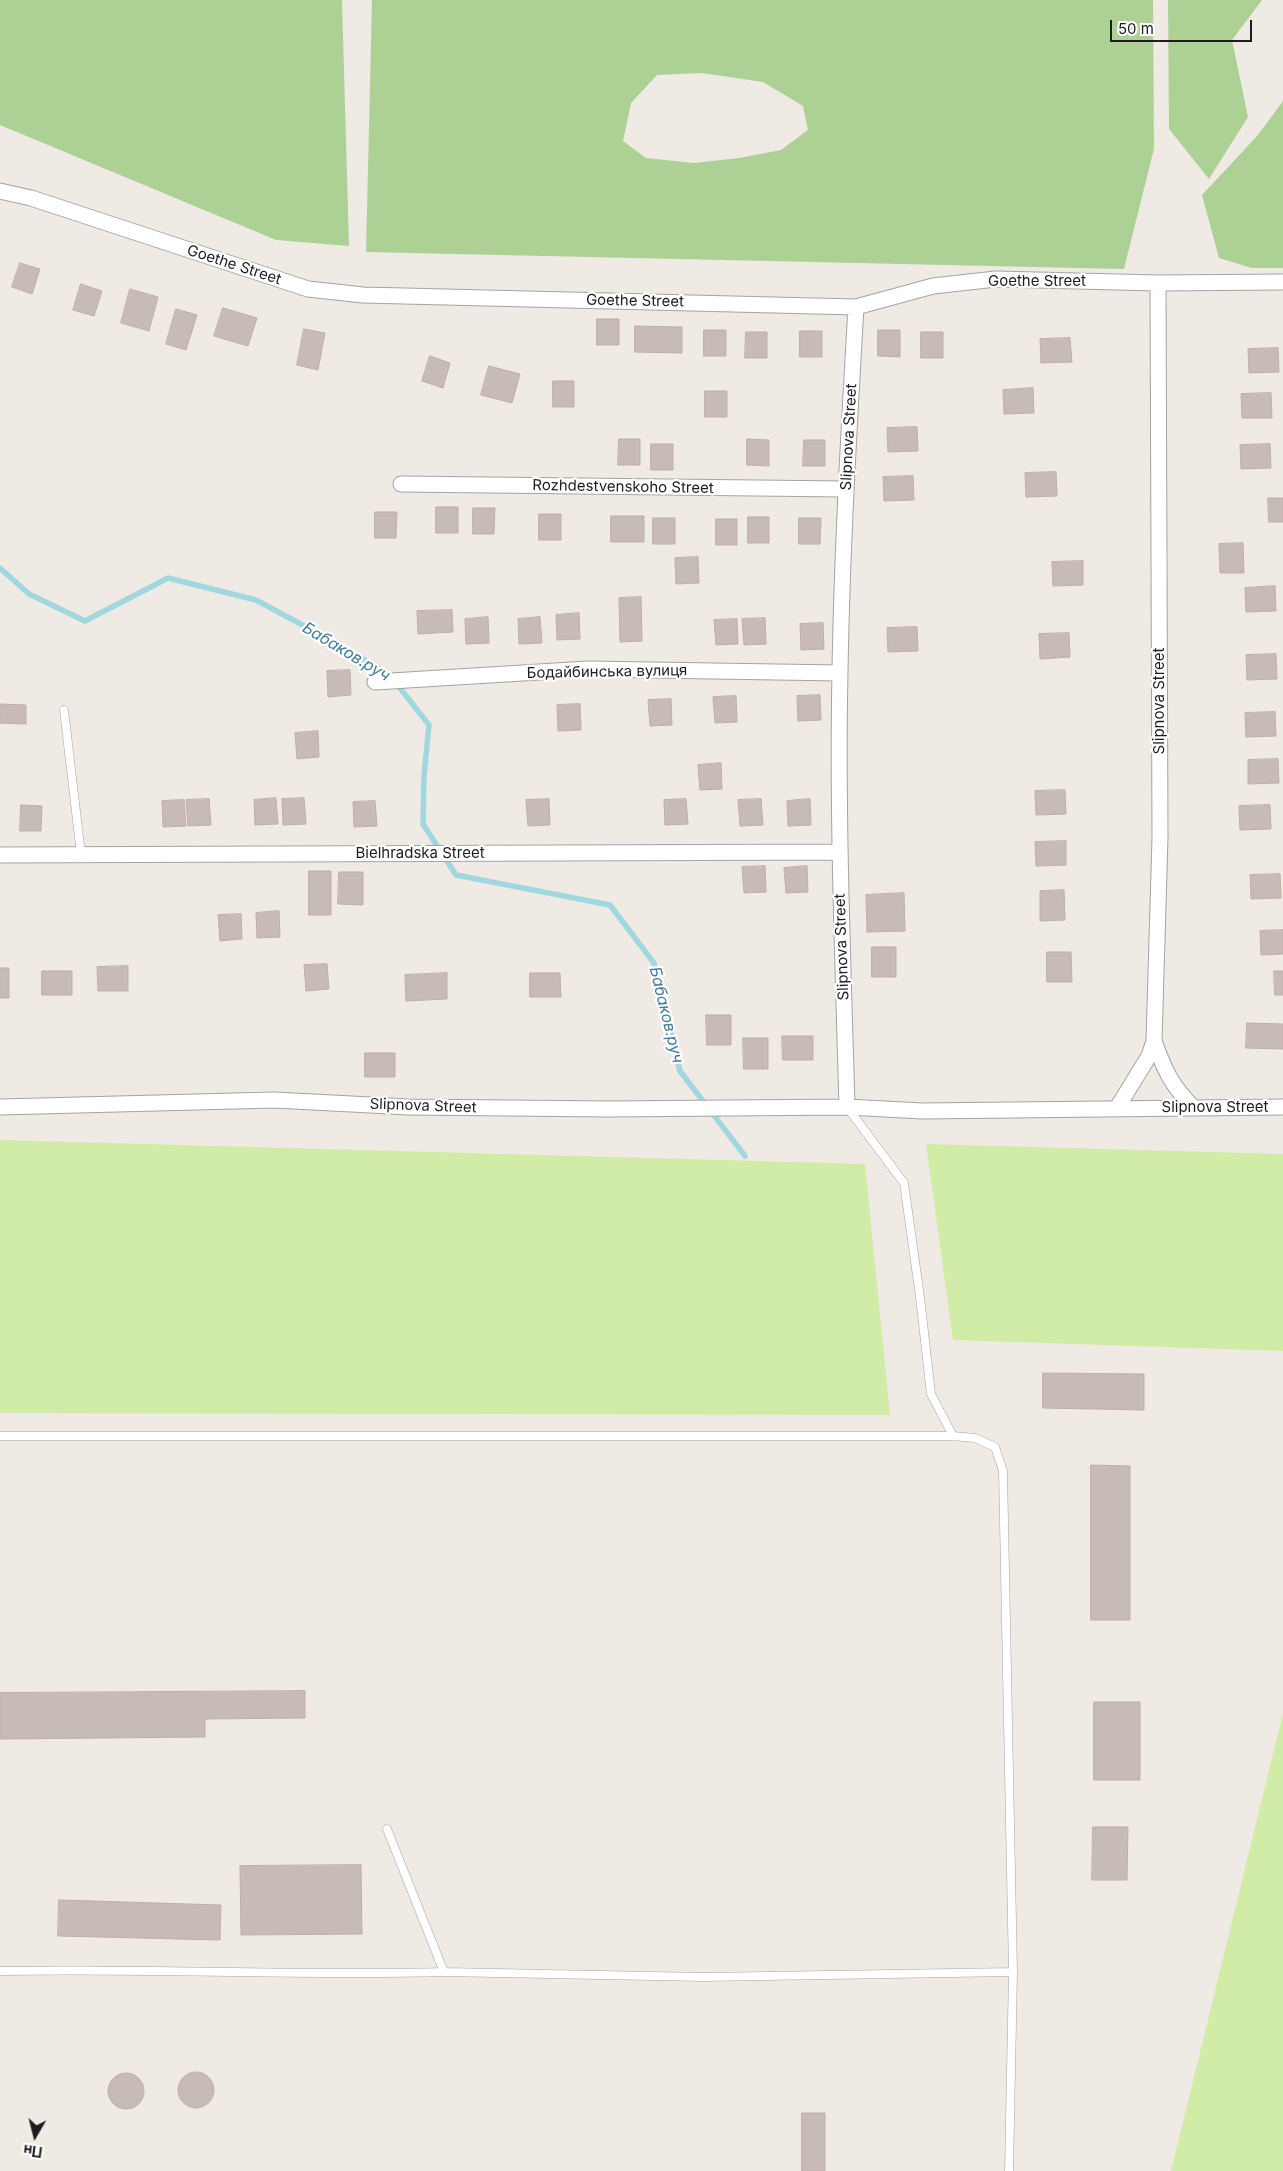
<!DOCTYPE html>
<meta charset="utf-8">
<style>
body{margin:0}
#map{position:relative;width:1283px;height:2171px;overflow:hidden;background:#efeae3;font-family:Inter,sans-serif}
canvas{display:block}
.north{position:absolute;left:10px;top:2111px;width:50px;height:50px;-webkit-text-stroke:4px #fff;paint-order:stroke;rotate:188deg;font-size:14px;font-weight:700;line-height:20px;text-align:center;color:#1d1d1d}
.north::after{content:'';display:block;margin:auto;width:18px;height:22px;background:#1d1d1d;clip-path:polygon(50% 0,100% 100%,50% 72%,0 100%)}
.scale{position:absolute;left:1110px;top:20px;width:142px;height:22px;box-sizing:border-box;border:2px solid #1d1d1d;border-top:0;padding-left:6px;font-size:15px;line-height:18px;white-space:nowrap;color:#1d1d1d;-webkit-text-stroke:4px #fff;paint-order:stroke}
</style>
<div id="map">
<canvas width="1283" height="2171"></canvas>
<div class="north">Пн</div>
<div class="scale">50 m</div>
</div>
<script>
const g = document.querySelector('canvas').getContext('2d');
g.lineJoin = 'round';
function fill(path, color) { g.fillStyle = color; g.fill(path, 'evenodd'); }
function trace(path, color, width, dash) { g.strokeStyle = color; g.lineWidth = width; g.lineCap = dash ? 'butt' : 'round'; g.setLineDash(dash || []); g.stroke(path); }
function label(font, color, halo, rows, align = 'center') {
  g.font = font + ' Inter,sans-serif'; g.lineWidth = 4.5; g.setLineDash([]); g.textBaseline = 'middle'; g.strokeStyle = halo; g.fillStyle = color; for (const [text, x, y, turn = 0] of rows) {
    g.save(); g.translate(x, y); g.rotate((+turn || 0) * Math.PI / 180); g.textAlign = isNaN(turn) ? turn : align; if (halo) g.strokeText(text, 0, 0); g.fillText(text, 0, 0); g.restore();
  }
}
fill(new Path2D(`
 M 0,1140 L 865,1164 L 890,1415 L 0,1413 Z
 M 926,1144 L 1283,1154 L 1283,1351 L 953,1340 Z
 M 1283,1713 L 1283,2171 L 1171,2171 Z`), '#d0eca6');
fill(new Path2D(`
 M 0,0 L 342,0 L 349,246 L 276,240 L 0,125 Z
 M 372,0 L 1153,0 L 1154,149 L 1124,269 L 366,252 ZM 702,73 L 763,82 L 803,106 L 808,130 L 781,150 L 739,158 L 694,163 L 646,158 L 623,141 L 631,103 L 657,75 Z
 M 1168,0 L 1262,0 L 1232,40 L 1248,117 L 1209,179 L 1169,129 Z
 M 1283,101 L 1283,268 L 1252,268 L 1219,258 L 1202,195 L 1258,135 Z`), '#add195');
trace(new Path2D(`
 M 0,568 L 29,594 L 85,621 L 168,578 L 256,600 L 321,635 L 389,674 L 429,725 L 424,776 L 423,824 L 456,875 L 610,905 L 654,963 L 680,1071 L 745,1156`), '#a1d8df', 5.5);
const building = new Path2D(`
 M 20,263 L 40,269 L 32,294 L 12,287 Z
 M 81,284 L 102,291 L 94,316 L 73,310 Z
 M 130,289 L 158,297 L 149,331 L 121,323 Z
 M 223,308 L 257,318 L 248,346 L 214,336 Z
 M 176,309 L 197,315 L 186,350 L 166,344 Z
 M 597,319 L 619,319 L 619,345 L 597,345 Z
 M 635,326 L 682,327 L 682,353 L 635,352 Z
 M 304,329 L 325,333 L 318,370 L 297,365 Z
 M 704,330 L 726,330 L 726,356 L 704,356 Z
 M 878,330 L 900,330 L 900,357 L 878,356 Z
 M 800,331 L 822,331 L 822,357 L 800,357 Z
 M 746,332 L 767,332 L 767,358 L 745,358 Z
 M 921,332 L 943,332 L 943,358 L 921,358 Z
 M 1070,338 L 1072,362 L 1041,363 L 1040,339 Z
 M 1278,348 L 1279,372 L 1249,373 L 1248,349 Z
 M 430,356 L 450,363 L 443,388 L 422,381 Z
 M 489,366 L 520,374 L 512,403 L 481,395 Z
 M 553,381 L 574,381 L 574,407 L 553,407 Z
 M 1033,388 L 1034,413 L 1004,414 L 1003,390 Z
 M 705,391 L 727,391 L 727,417 L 705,417 Z
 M 1271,393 L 1272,418 L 1242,418 L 1241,394 Z
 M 917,427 L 918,451 L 888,452 L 887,428 Z
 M 619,439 L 640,439 L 640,465 L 618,465 Z
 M 747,439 L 769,440 L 769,466 L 747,465 Z
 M 804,440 L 825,440 L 825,466 L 803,466 Z
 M 651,444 L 673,444 L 673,470 L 651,470 Z
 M 1270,444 L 1271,468 L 1241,469 L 1240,445 Z
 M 1056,472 L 1057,496 L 1026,497 L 1025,473 Z
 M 913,476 L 914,500 L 884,501 L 883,477 Z
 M 1268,498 L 1283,498 L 1283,522 L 1269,522 Z
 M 436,507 L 458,507 L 458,533 L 436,533 Z
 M 473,508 L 495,508 L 494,534 L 473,534 Z
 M 375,512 L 397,512 L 396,538 L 375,538 Z
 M 539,514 L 561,514 L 561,540 L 539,540 Z
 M 611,516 L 644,516 L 644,542 L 611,542 Z
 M 748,517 L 769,517 L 769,543 L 748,543 Z
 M 653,518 L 675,518 L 675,544 L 653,544 Z
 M 799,518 L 821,518 L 820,544 L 799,544 Z
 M 716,519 L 737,519 L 737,545 L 716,545 Z
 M 1243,543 L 1244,573 L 1220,573 L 1219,544 Z
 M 698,557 L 699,583 L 676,584 L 675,558 Z
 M 1083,561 L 1083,585 L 1053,586 L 1052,562 Z
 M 1275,586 L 1276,611 L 1246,612 L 1245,588 Z
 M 641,597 L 642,641 L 620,642 L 619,598 Z
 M 452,610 L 453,632 L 418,634 L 417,611 Z
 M 579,613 L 580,639 L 557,640 L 556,615 Z
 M 488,617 L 489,643 L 466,644 L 465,619 Z
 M 540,617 L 542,643 L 519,644 L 518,619 Z
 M 765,618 L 766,644 L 744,645 L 742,619 Z
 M 737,619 L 738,644 L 716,645 L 714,620 Z
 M 823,623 L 824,649 L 801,650 L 800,624 Z
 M 917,627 L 918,651 L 888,652 L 887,628 Z
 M 1069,633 L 1070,657 L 1040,659 L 1039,634 Z
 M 1276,654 L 1277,679 L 1247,680 L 1246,655 Z
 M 350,670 L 351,695 L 328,697 L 327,671 Z
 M 820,695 L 821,720 L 798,721 L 797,696 Z
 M 736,696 L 737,722 L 715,723 L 713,697 Z
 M 671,699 L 672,725 L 650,726 L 648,700 Z
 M 0,704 L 26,705 L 26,724 L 0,723 Z
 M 580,704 L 581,730 L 558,731 L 557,705 Z
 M 1275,712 L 1276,736 L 1246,737 L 1245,713 Z
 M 318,731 L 319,757 L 297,759 L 295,733 Z
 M 1278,759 L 1279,783 L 1248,784 L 1248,760 Z
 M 721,763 L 722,789 L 700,790 L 698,765 Z
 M 1065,790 L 1066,814 L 1036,815 L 1035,791 Z
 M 276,798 L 278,824 L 255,825 L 254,800 Z
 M 304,798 L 306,824 L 283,825 L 282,799 Z
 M 209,799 L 211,825 L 188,826 L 186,800 Z
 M 549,799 L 550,825 L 528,826 L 526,800 Z
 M 686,799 L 688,824 L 665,825 L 664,800 Z
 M 761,799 L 763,825 L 740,826 L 738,800 Z
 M 810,799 L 811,825 L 788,826 L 787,801 Z
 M 184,800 L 186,826 L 163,827 L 162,801 Z
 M 375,801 L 377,826 L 354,827 L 353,802 Z
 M 21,805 L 42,806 L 41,831 L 20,831 Z
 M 1270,805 L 1271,829 L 1240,830 L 1239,806 Z
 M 1066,841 L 1066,865 L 1036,866 L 1035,842 Z
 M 765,866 L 766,892 L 744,893 L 742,867 Z
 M 807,866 L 808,892 L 786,893 L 784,868 Z
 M 309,871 L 331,871 L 331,915 L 309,915 Z
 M 339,872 L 363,872 L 363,905 L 338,904 Z
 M 1280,874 L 1281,898 L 1251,899 L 1250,875 Z
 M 1064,890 L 1065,920 L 1040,921 L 1040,891 Z
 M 904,893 L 905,931 L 867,932 L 866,895 Z
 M 279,911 L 280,937 L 257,938 L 256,913 Z
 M 241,914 L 242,939 L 220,941 L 218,915 Z
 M 1283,930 L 1283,954 L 1261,955 L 1260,931 Z
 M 872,947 L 896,947 L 896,977 L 872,977 Z
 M 1047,952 L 1071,952 L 1072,982 L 1047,982 Z
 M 327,964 L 329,989 L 306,991 L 304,965 Z
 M 128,966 L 128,991 L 98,991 L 97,967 Z
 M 0,968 L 9,968 L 9,998 L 0,998 Z
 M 42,971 L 72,971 L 72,995 L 42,995 Z
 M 1274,971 L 1283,971 L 1283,995 L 1275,995 Z
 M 447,973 L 447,999 L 406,1001 L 405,975 Z
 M 530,973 L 560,973 L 561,997 L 530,997 Z
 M 706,1015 L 731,1015 L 731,1045 L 707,1045 Z
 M 1247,1023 L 1283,1024 L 1283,1049 L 1246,1048 Z
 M 782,1036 L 813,1036 L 813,1060 L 783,1060 Z
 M 743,1038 L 768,1038 L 768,1069 L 744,1069 Z
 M 365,1053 L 395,1053 L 395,1077 L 365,1077 Z
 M 1043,1373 L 1144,1374 L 1144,1410 L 1043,1408 Z
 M 1091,1465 L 1130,1466 L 1130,1620 L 1091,1620 Z
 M 305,1691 L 305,1718 L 205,1719 L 205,1737 L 0,1739 L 0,1693 Z
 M 1094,1702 L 1140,1702 L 1140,1780 L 1094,1780 Z
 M 1093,1827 L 1128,1827 L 1127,1880 L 1092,1880 Z
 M 361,1865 L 362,1934 L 241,1935 L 240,1866 Z
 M 59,1900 L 221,1905 L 220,1940 L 58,1936 Z
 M178 2090a18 18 0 1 1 36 0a18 18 0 1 1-36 0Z
 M108 2091a18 18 0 1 1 36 0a18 18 0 1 1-36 0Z
 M 802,2113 L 825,2113 L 825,2171 L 802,2171 Z`);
fill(building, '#c7bbb6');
trace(building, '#c2aea4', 1);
const service = new Path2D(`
 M 64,710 L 81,854
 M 847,1107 L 904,1183 L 920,1297 L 931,1394 L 953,1436
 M 0,1436 L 953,1436 L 975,1438 L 995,1447 L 1003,1471 L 1013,1972 L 1009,2171
 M 387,1829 L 444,1972 L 704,1977 L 1013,1972
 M 0,1971 C 148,1968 296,1976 444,1972`);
const minor = new Path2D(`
 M 0,191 L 31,198 L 308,289 L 363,295 L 856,307 L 933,286 L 996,279 L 1158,283 L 1283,282
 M 401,484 L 845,489
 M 375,682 L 588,669 L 840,673
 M 0,855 L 839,852
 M 1154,1041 C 1165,1071 1171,1085 1194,1108
 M 0,1107 L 274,1100 L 409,1107 L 608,1109 L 847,1107 L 922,1111 L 1283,1107
 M 847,1107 C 843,962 837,817 840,672 C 842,550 849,428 856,307
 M 1117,1108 L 1149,1056 L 1154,1041 L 1160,838 L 1158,283`);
trace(service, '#a4a4a4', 9);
trace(minor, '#a4a4a4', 17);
trace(service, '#fff', 8);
trace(minor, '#fff', 15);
label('15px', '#1d1d1d', '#fff', [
 ["Goethe Street",234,265,18],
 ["Goethe Street",1037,281],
 ["Goethe Street",635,301,1],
 ["Slipnova Street",849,437,-87],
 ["Rozhdestvenskoho Street",623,487,1],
 ["Бодайбинська вулиця",607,672,-1],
 ["Slipnova Street",1159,701,-90],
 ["Bielhradska Street",420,853],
 ["Slipnova Street",842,947,-92],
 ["Slipnova Street",423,1106,2],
 ["Slipnova Street",1215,1107]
]);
label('italic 16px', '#407ba2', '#fff', [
 ["Бабаков.руч",346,652,31],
 ["Бабаков.руч",666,1015,76]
]);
</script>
